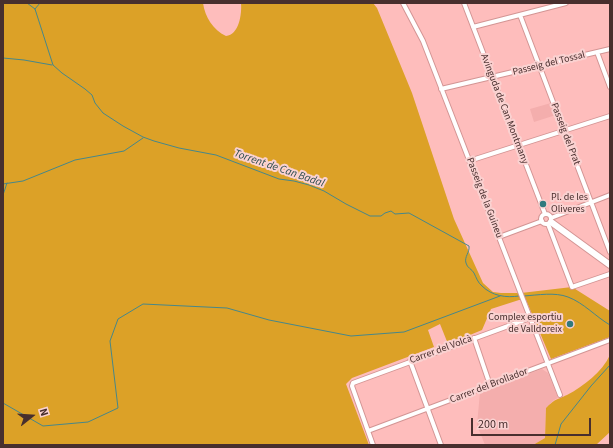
<!DOCTYPE html>
<meta charset="utf-8">
<style>
body{margin:0}
#map{position:relative;width:613px;height:448px;overflow:hidden;background:#febdbc;font-family:"Source Sans 3",sans-serif}
canvas{display:block}
.frame{position:absolute;inset:0;border:4px solid #482f2e;pointer-events:none}
.north{position:absolute;left:12px;top:396px;width:40px;height:40px;-webkit-text-stroke:3px #fad2d1;paint-order:stroke;rotate:73deg;font-size:11px;font-weight:700;line-height:16px;text-align:center;color:#482f2e}
.north::after{content:'';display:block;margin:auto;width:14px;height:18px;background:#482f2e;clip-path:polygon(50% 0,100% 100%,50% 72%,0 100%)}
.scale{position:absolute;left:471px;top:418px;width:120px;height:18px;box-sizing:border-box;border:2px solid #482f2e;border-top:0;padding-left:5px;font-size:12px;line-height:14px;white-space:nowrap;color:#482f2e;-webkit-text-stroke:3px #fad2d1;paint-order:stroke}
</style>
<div id="map">
<canvas width="613" height="448"></canvas>
<div class="frame"></div>
<div class="north">N</div>
<div class="scale">200 m</div>
</div>
<script>
const g = document.querySelector('canvas').getContext('2d');
g.lineJoin = 'round';
function fill(path, color) { g.fillStyle = color; g.fill(path, 'evenodd'); }
function trace(path, color, width, dash) { g.strokeStyle = color; g.lineWidth = width; g.lineCap = dash ? 'butt' : 'round'; g.setLineDash(dash || []); g.stroke(path); }
function label(font, color, halo, rows, align = 'center') {
  g.font = font + ' "Source Sans 3",sans-serif'; g.lineWidth = 4; g.setLineDash([]); g.textBaseline = 'middle'; g.strokeStyle = halo; g.fillStyle = color; for (const [text, x, y, turn = 0] of rows) {
    g.save(); g.translate(x, y); g.rotate((+turn || 0) * Math.PI / 180); g.textAlign = isNaN(turn) ? turn : align; if (halo) g.strokeText(text, 0, 0); g.fillText(text, 0, 0); g.restore();
  }
}
fill(new Path2D(`
 M 551,103 L 556,115 L 534,122 L 530,109 Z
 M 542,369 L 548,373 L 558,398 L 554,400 L 546,408 L 545,438 L 533,445 L 485,445 L 477,425 L 480,392 Z`), '#f4aead');
fill(new Path2D(`
 M 3,3 L 203,3 C 205,17 213,30 226,36 C 239,35 242,14 241,3 L 373,3 L 377,8 L 412,93 L 454,219 L 483,283 L 493,292 L 501,293 L 521,293 L 572,287 L 610,311 L 610,337 L 551,359 L 526,300 L 519,300 L 491,309 L 482,330 L 448,344 L 440,324 L 428,330 L 434,347 L 352,378 L 346,384 L 369,445 L 3,445 Z
 M 610,355 L 610,432 L 596,445 L 533,445 L 545,438 L 546,408 C 555,399 556,400 567,395 C 584,386 602,372 610,355 Z`), '#dca127');
trace(new Path2D(`
 M 27,3 L 35,9 L 53,65 L 62,73 L 85,89 L 92,95 L 95,103 L 103,113 L 123,126 L 143,137 L 154,141 L 179,148 L 216,155 L 279,179 L 294,181 L 309,185 L 324,191 L 346,204 L 370,216 L 381,216 L 385,213 L 391,211 L 395,214 L 409,213 L 469,246 C 470,252 464,257 466,263 C 467,268 472,269 474,273 C 476,277 478,283 482,286 C 492,296 506,298 519,296
 M 35,9 L 40,3
 M 3,58 L 24,60 L 52,65
 M 3,184 L 23,181 L 75,160 L 124,151 L 143,138
 M 3,195 L 7,183
 M 524,296 C 538,295 555,292 568,297 C 584,303 596,317 610,325
 M 3,403 L 43,426 L 88,422 L 118,408 L 110,341 L 118,319 L 143,304 L 227,308 L 269,320 L 351,336 L 404,332 L 500,296
 M 555,445 L 561,424 L 591,386 L 610,365`), '#46878a', 1);
const street = new Path2D(`
 M 403,3 L 423,41 L 560,395
 M 464,3 L 545,214
 M 520,15 L 610,252
 M 473,27 L 566,3
 M 597,52 L 610,87
 M 441,89 L 610,49
 M 469,161 L 610,116
 M541 219a5 5 0 1 1 10 0a5 5 0 1 1-10 0Z
 M 551,218 L 610,195
 M 548,224 L 572,287 L 610,274
 M 499,237 L 542,221
 M 474,338 L 490,385
 M 410,361 L 441,445
 M 368,431 L 610,340
 M 373,445 L 352,386 L 353,383 L 530,318`);
const secondary = new Path2D(`
 M 551,222 L 610,265`);
trace(street, '#d39594', 6);
trace(secondary, '#d39594', 8);
trace(street, '#fff', 4);
trace(secondary, '#fff', 6);
for (const [x, y, r, color] of [
 [543,204,4,"#317a7e"],
 [570,324,4,"#317a7e"]
]) { const dot = new Path2D(); dot.arc(x, y, r, 0, 2 * Math.PI); g.fillStyle = color; g.fill(dot); trace(dot, '#fad2d1', 1.5); }
label('10px', '#482f2e', '#fad2d1', [
 ["Passeig del Tossal",549,64,-14],
 ["Avinguda de Can Montmany",504,109,69],
 ["Passeig del Prat",565,134,69],
 ["Passeig de la Guineu",484,198,69],
 ["Carrer del Volcà",441,350,-20],
 ["Carrer del Brollador",489,386,-21]
]);
label('10px', '#482f2e', '#fad2d1', [
 ["Pl. de les",551,198],
 ["Oliveres",551,210],
 ["Complex esportiu",562,318,"right"],
 ["de Valldoreix",562,330,"right"]
], 'left');
label('italic 11px', '#284a4c', '#fad2d1', [
 ["Torrent de Can Badal",279,169,19]
]);
</script>
